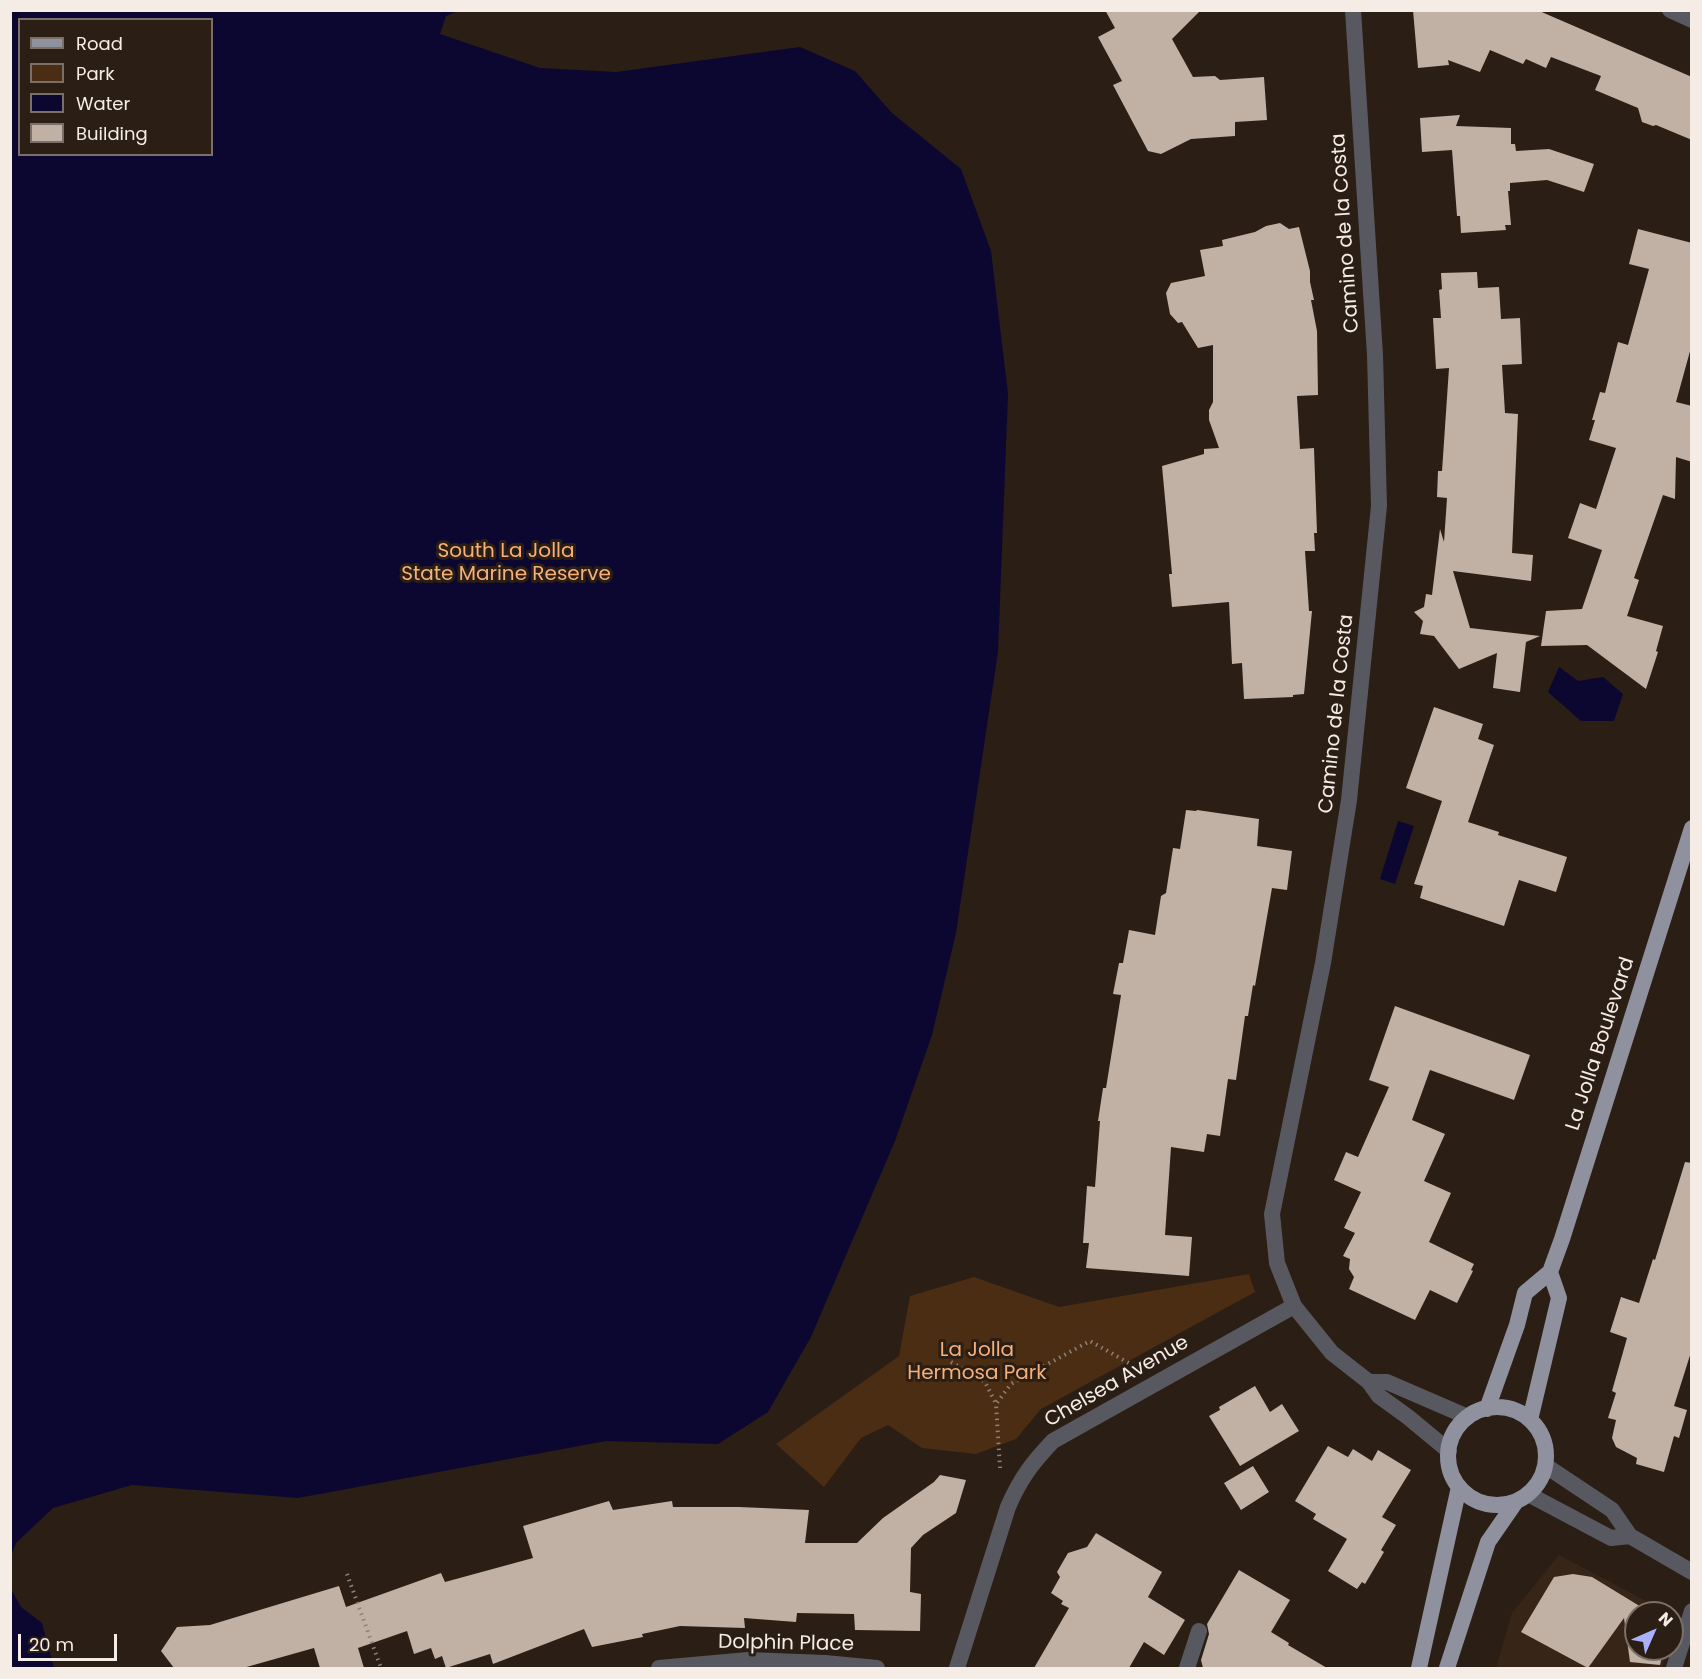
<!DOCTYPE html>
<style>
body{margin:0}
#map{position:relative;width:1702px;height:1679px;overflow:hidden;background:#2a1e15;font-family:Poppins,sans-serif}
canvas{display:block}
.frame{position:absolute;inset:0;border:12px solid #f5ece6;pointer-events:none}
.legend{position:absolute;left:18px;top:18px;width:195px;height:138px;box-sizing:border-box;background:#2a1e15;border:2px solid #7b7069;margin:0;padding:8px 10px;list-style:none;font-size:18px;color:#f5ece6}
.legend li{display:flex;align-items:center;gap:12px;height:30px}
.legend b{width:30px;border:2px solid #7b7069}
.north{position:absolute;left:1624px;top:1601px;width:60px;height:60px;box-sizing:border-box;background:#2a1e15;border:2px solid #7b7069;border-radius:50%;rotate:45deg;font-size:16px;font-weight:700;line-height:24px;text-align:center;color:#f5ece6}
.north::after{content:'';display:block;margin:auto;width:21px;height:27px;background:#a9b0fc;clip-path:polygon(50% 0,100% 100%,50% 72%,0 100%)}
.scale{position:absolute;left:18px;top:1634px;width:99px;height:27px;box-sizing:border-box;border:3px solid #f5ece6;border-top:0;padding-left:8px;font-size:18px;line-height:21px;white-space:nowrap;color:#f5ece6;-webkit-text-stroke:4px #2a1e15;paint-order:stroke}
</style>
<div id="map">
<canvas width="1702" height="1679"></canvas>
<div class="frame"></div>
<ul class="legend">
<li><b style="height:8px;background:#8f919f"></b>Road</li>
<li><b style="height:16px;background:#4b2d14"></b>Park</li>
<li><b style="height:16px;background:#0c0731"></b>Water</li>
<li><b style="height:16px;background:#c1b1a5"></b>Building</li>
</ul>
<div class="north">N</div>
<div class="scale">20 m</div>
</div>
<script>
const g = document.querySelector('canvas').getContext('2d');
g.lineJoin = 'round';
function fill(path, color) { g.fillStyle = color; g.fill(path, 'evenodd'); }
function trace(path, color, width, dash) { g.strokeStyle = color; g.lineWidth = width; g.lineCap = dash ? 'butt' : 'round'; g.setLineDash(dash || []); g.stroke(path); }
function label(font, color, halo, rows, align = 'center') {
  g.font = font + ' Poppins,sans-serif'; g.lineWidth = 6; g.setLineDash([]); g.textBaseline = 'middle'; g.strokeStyle = halo; g.fillStyle = color; for (const [text, x, y, turn = 0] of rows) {
    g.save(); g.translate(x, y); g.rotate((+turn || 0) * Math.PI / 180); g.textAlign = isNaN(turn) ? turn : align; if (halo) g.strokeText(text, 0, 0); g.fillText(text, 0, 0); g.restore();
  }
}
fill(new Path2D(`
 M 1559,1555 L 1669,1613 L 1636,1613 L 1636,1649 L 1668,1649 L 1662,1668 L 1496,1668 L 1512,1613 Z`), '#372618');
fill(new Path2D(`
 M 1249,1274 L 1255,1292 L 1041,1409 L 1016,1439 L 976,1454 L 922,1448 L 888,1425 L 861,1438 L 824,1487 L 776,1444 L 899,1356 L 910,1296 L 974,1277 L 1059,1307 Z`), '#4b2d14');
fill(new Path2D(`
 M 11,10 L 458,11 L 446,16 L 440,34 L 540,68 L 616,72 L 800,47 L 855,71 L 892,113 L 961,169 L 991,251 L 1008,394 L 998,652 L 956,933 L 932,1035 L 895,1141 L 811,1337 L 768,1412 L 718,1444 L 606,1441 L 298,1498 L 132,1485 L 53,1508 L 16,1543 L 11,1556 ZM 20,20 L 212,20 L 212,154 L 20,154 Z
 M 1559,667 L 1578,681 L 1603,677 L 1623,694 L 1614,721 L 1581,721 L 1548,692 Z
 M 1398,821 L 1414,826 L 1395,884 L 1380,879 Z
 M 10,1587 L 21,1607 L 42,1623 L 54,1668 L 11,1668 Z`), '#0c0731');
fill(new Path2D(`
 M 1105,10 L 1201,10 L 1172,39 L 1193,77 L 1215,76 L 1220,80 L 1264,77 L 1267,120 L 1235,122 L 1235,136 L 1191,139 L 1161,154 L 1148,151 L 1113,85 L 1122,81 L 1098,37 L 1115,28 Z
 M 1413,10 L 1537,10 L 1692,77 L 1692,140 L 1656,125 L 1653,126 L 1642,122 L 1638,108 L 1595,90 L 1601,76 L 1551,57 L 1546,68 L 1526,59 L 1523,64 L 1490,50 L 1480,72 L 1448,60 L 1449,65 L 1418,68 Z
 M 1460,115 L 1456,126 L 1511,128 L 1511,144 L 1515,144 L 1516,151 L 1549,149 L 1594,164 L 1584,192 L 1547,180 L 1510,183 L 1510,191 L 1508,191 L 1511,225 L 1505,225 L 1506,230 L 1461,233 L 1460,216 L 1457,216 L 1452,150 L 1422,152 L 1420,118 Z
 M 1280,223 L 1289,229 L 1299,227 L 1310,271 L 1310,282 L 1314,300 L 1311,300 L 1317,331 L 1318,395 L 1297,396 L 1300,449 L 1314,448 L 1317,533 L 1314,533 L 1315,551 L 1305,551 L 1309,611 L 1312,611 L 1304,694 L 1293,695 L 1293,697 L 1244,699 L 1242,663 L 1232,664 L 1229,602 L 1172,607 L 1169,574 L 1172,574 L 1162,466 L 1204,454 L 1204,449 L 1219,448 L 1209,420 L 1209,410 L 1213,402 L 1213,345 L 1198,348 L 1182,322 L 1178,323 L 1170,314 L 1166,293 L 1171,283 L 1205,276 L 1200,250 L 1223,246 L 1222,240 L 1255,232 L 1266,226 Z
 M 1638,229 L 1692,243 L 1692,344 L 1676,402 L 1692,406 L 1692,462 L 1676,457 L 1675,499 L 1663,495 L 1634,578 L 1639,580 L 1627,616 L 1663,626 L 1656,651 L 1658,652 L 1646,689 L 1587,645 L 1541,646 L 1546,611 L 1582,609 L 1602,550 L 1568,538 L 1580,503 L 1596,509 L 1616,448 L 1589,440 L 1595,420 L 1592,420 L 1600,392 L 1605,393 L 1618,342 L 1628,345 L 1649,269 L 1629,264 Z
 M 1477,272 L 1478,288 L 1499,287 L 1501,319 L 1520,318 L 1522,364 L 1502,365 L 1505,413 L 1518,414 L 1512,553 L 1533,555 L 1531,581 L 1453,571 L 1470,628 L 1540,636 L 1526,642 L 1520,692 L 1493,688 L 1497,653 L 1459,669 L 1434,636 L 1420,634 L 1423,621 L 1414,612 L 1424,607 L 1426,594 L 1432,595 L 1440,529 L 1444,542 L 1447,498 L 1437,497 L 1438,471 L 1442,471 L 1449,368 L 1436,369 L 1433,318 L 1441,318 L 1439,290 L 1442,289 L 1441,273 Z
 M 1434,707 L 1483,724 L 1478,739 L 1494,745 L 1468,822 L 1499,832 L 1498,835 L 1567,857 L 1556,892 L 1519,880 L 1504,926 L 1420,898 L 1423,886 L 1414,884 L 1442,801 L 1406,788 Z
 M 1186,810 L 1196,811 L 1197,810 L 1259,819 L 1257,846 L 1292,851 L 1287,890 L 1272,888 L 1255,986 L 1253,985 L 1248,1016 L 1245,1016 L 1236,1080 L 1228,1079 L 1220,1136 L 1207,1134 L 1204,1152 L 1171,1147 L 1165,1235 L 1192,1237 L 1189,1276 L 1086,1268 L 1089,1243 L 1083,1243 L 1087,1186 L 1095,1187 L 1100,1121 L 1098,1121 L 1103,1088 L 1106,1088 L 1121,995 L 1113,994 L 1119,963 L 1123,963 L 1129,930 L 1155,935 L 1161,896 L 1166,893 L 1173,848 L 1180,849 Z
 M 1395,1006 L 1530,1055 L 1514,1100 L 1430,1070 L 1412,1120 L 1445,1134 L 1424,1181 L 1451,1193 L 1429,1242 L 1474,1264 L 1471,1270 L 1473,1271 L 1457,1303 L 1430,1290 L 1415,1320 L 1349,1289 L 1354,1277 L 1349,1269 L 1350,1259 L 1343,1256 L 1355,1233 L 1344,1228 L 1361,1192 L 1334,1180 L 1346,1152 L 1358,1157 L 1389,1087 L 1369,1080 Z
 M 1685,1162 L 1692,1163 L 1692,1349 L 1674,1406 L 1687,1410 L 1679,1438 L 1674,1436 L 1664,1472 L 1636,1464 L 1637,1458 L 1616,1447 L 1612,1438 L 1616,1420 L 1608,1418 L 1616,1393 L 1612,1391 L 1627,1338 L 1610,1332 L 1621,1297 L 1639,1303 L 1653,1259 L 1655,1260 Z
 M 1255,1386 L 1270,1412 L 1282,1404 L 1299,1431 L 1240,1466 L 1209,1416 L 1220,1410 L 1219,1407 Z
 M 1328,1446 L 1348,1457 L 1353,1449 L 1372,1461 L 1378,1450 L 1411,1470 L 1382,1517 L 1396,1525 L 1381,1550 L 1384,1552 L 1365,1584 L 1362,1582 L 1357,1589 L 1328,1571 L 1347,1539 L 1313,1519 L 1316,1514 L 1295,1501 Z
 M 1253,1466 L 1269,1492 L 1241,1510 L 1224,1483 Z
 M 940,1475 L 966,1480 L 956,1513 L 923,1535 L 911,1548 L 910,1592 L 921,1594 L 920,1631 L 855,1630 L 854,1614 L 797,1613 L 796,1622 L 744,1618 L 745,1628 L 680,1626 L 642,1634 L 643,1637 L 592,1647 L 584,1629 L 493,1664 L 490,1654 L 446,1668 L 442,1656 L 435,1659 L 431,1648 L 414,1654 L 407,1631 L 358,1648 L 364,1668 L 320,1668 L 314,1648 L 243,1668 L 174,1668 L 161,1651 L 177,1627 L 210,1625 L 339,1586 L 346,1607 L 441,1573 L 445,1582 L 533,1558 L 523,1526 L 609,1501 L 613,1510 L 672,1501 L 673,1507 L 739,1507 L 809,1510 L 805,1543 L 857,1543 L 883,1518 L 934,1482 Z
 M 1096,1533 L 1162,1572 L 1148,1597 L 1185,1620 L 1164,1655 L 1144,1642 L 1129,1668 L 1034,1668 L 1069,1608 L 1061,1604 L 1063,1601 L 1051,1593 L 1060,1577 L 1057,1572 L 1068,1553 L 1087,1547 Z
 M 1239,1570 L 1290,1600 L 1271,1632 L 1289,1643 L 1288,1645 L 1327,1668 L 1203,1668 L 1201,1660 L 1209,1634 L 1207,1624 Z
 M 1573,1574 L 1592,1577 L 1651,1613 L 1636,1613 L 1636,1649 L 1664,1649 L 1660,1665 L 1630,1662 L 1624,1618 L 1588,1668 L 1521,1632 L 1554,1577 Z`), '#c1b1a5');
trace(new Path2D(`
 M 951,1362 L 985,1382 L 996,1404
 M 1000,1468 L 996,1404 L 1011,1384 L 1090,1341 L 1134,1366
 M 347,1574 L 381,1668`), '#8c827a', 4, [1.5, 4.5]);
trace(new Path2D(`
 M 1187,1668 L 1199,1631
 M 1674,1668 L 1692,1611`), '#585960', 16);
trace(new Path2D(`
 M 1670,10 L 1692,20
 M 659,1668 L 748,1660 L 825,1663 L 877,1668`), '#585960', 16);
trace(new Path2D(`
 M 1353,10 L 1375,355 L 1379,506 L 1349,800 L 1323,963 L 1272,1214 L 1277,1263 L 1294,1306 L 1332,1353 L 1369,1382 L 1379,1396 L 1408,1417 L 1449,1451
 M 1369,1382 L 1387,1382 L 1468,1417
 M 1546,1466 L 1612,1510 L 1630,1536 L 1692,1572
 M 1528,1494 L 1611,1538 L 1630,1536
 M 957,1668 L 1008,1507 C 1020,1479 1032,1463 1053,1441 L 1294,1306`), '#585960', 16);
trace(new Path2D(`
 M1448 1456a49 49 0 1 1 98 0a49 49 0 1 1-98 0Z
 M 1487,1409 L 1517,1325 L 1525,1293 L 1550,1272 L 1562,1239 L 1692,828
 M 1530,1420 L 1559,1298 L 1550,1272
 M 1419,1668 L 1459,1487
 M 1447,1668 L 1488,1542 L 1515,1503`), '#8f919f', 16);
label('20px', '#f5ece6', '#2a1e15', [
 ["Camino de la Costa",1346,233,-94],
 ["Camino de la Costa",1337,714,-84],
 ["La Jolla Boulevard",1601,1044,-72],
 ["Chelsea Avenue",1117,1382,-30],
 ["Dolphin Place",786,1644,1]
]);
label('20px', '#f7b079', '#2a1e15', [
 ["South La Jolla",506,552],
 ["State Marine Reserve",506,575],
 ["La Jolla",977,1351],
 ["Hermosa Park",977,1374]
]);
</script>
